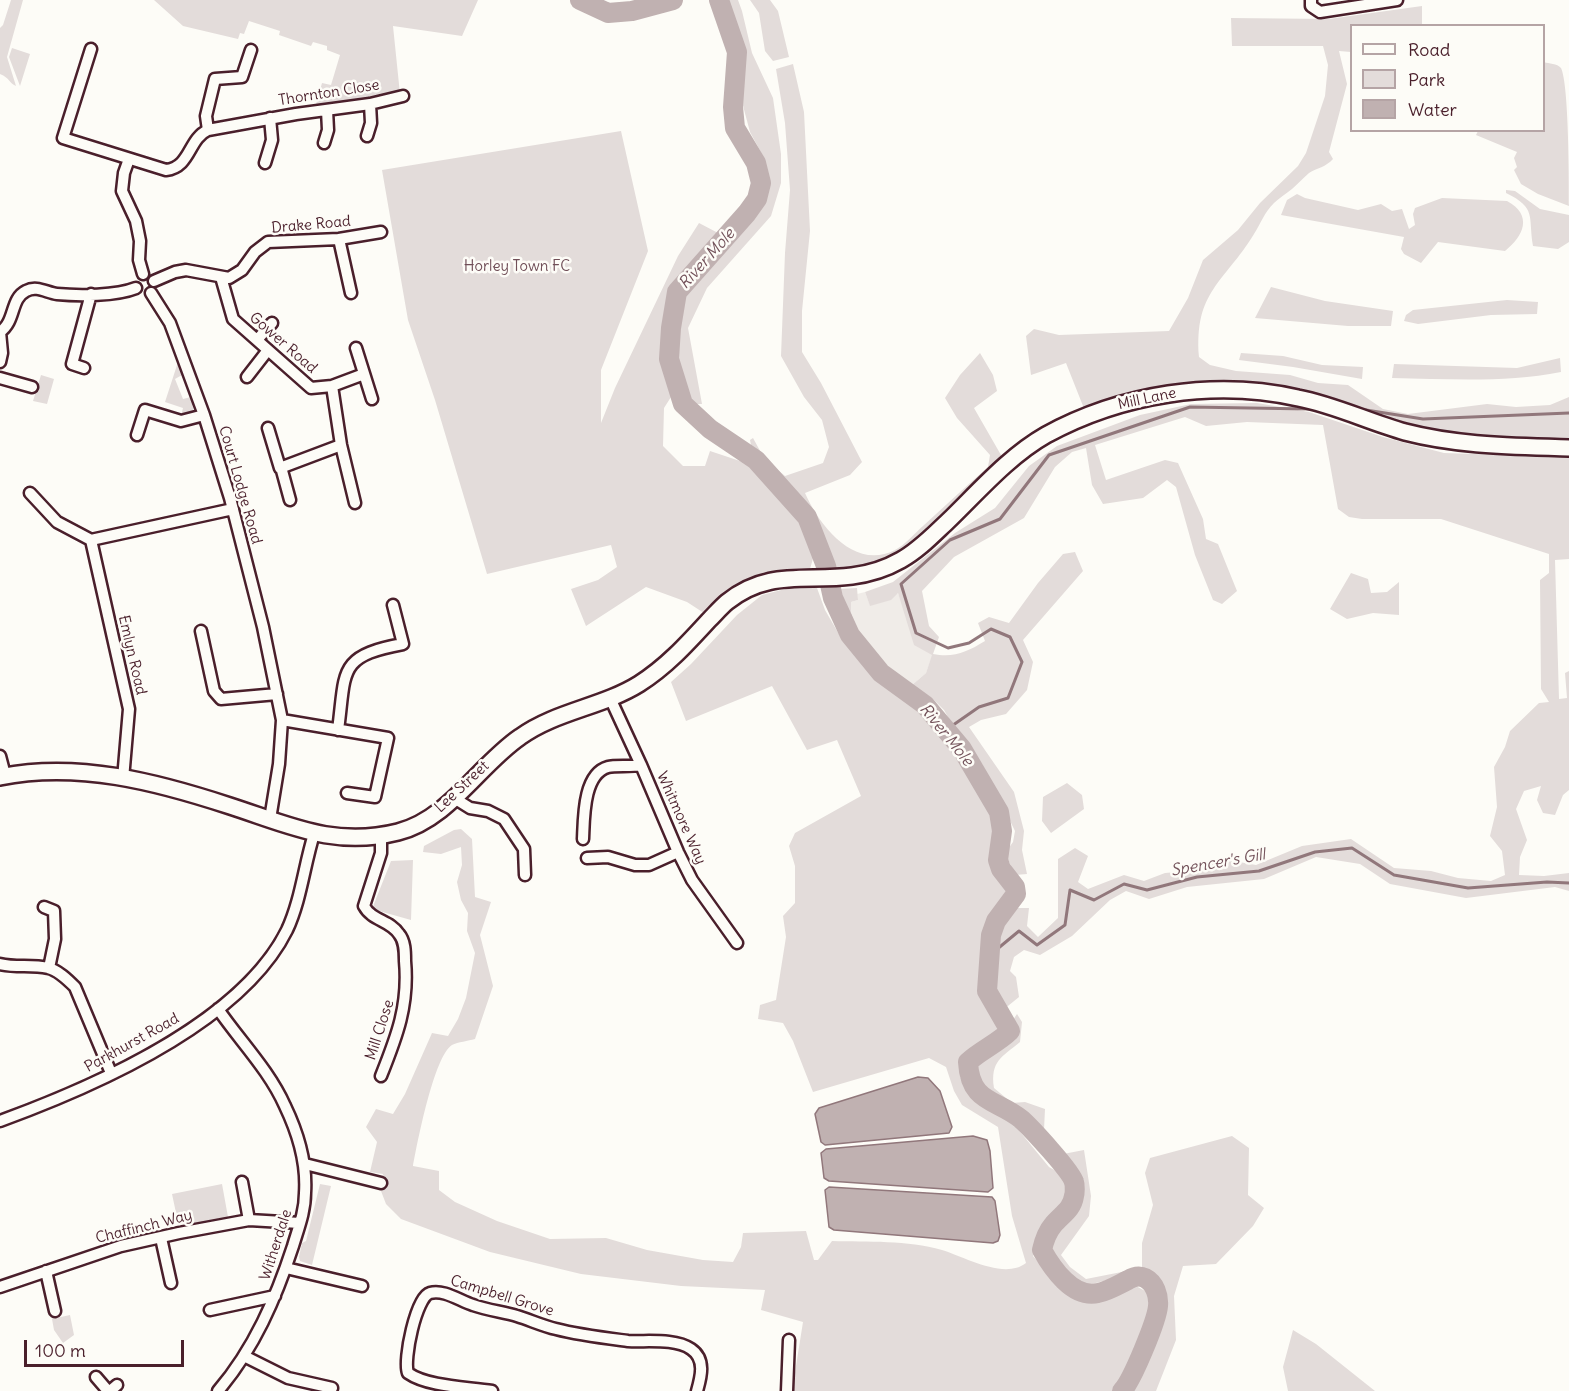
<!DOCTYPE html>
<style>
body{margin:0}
#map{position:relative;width:1569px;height:1391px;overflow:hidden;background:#fdfcf7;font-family:Delius,sans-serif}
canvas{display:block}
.legend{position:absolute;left:1350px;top:24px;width:195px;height:108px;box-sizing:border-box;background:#fdfcf7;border:2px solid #b5a4a5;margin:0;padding:8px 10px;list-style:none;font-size:18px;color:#4a1f2b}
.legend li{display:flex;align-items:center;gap:12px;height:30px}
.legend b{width:30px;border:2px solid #b5a4a5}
.scale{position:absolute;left:24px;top:1340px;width:160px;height:27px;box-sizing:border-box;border:3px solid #4a1f2b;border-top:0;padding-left:8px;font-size:18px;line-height:21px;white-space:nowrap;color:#4a1f2b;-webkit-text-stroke:4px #fdfcf7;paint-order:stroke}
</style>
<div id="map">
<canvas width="1569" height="1391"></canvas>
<ul class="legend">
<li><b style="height:8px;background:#fdfcf7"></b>Road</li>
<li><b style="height:16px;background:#e3dcda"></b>Park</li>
<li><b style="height:16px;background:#c0b1b1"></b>Water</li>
</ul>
<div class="scale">100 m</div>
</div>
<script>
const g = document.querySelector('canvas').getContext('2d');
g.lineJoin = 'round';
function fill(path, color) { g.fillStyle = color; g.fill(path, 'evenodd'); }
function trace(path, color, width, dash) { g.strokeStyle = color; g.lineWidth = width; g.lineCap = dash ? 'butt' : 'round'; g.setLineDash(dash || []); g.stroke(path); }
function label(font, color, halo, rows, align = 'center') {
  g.font = font + ' Delius,sans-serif'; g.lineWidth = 5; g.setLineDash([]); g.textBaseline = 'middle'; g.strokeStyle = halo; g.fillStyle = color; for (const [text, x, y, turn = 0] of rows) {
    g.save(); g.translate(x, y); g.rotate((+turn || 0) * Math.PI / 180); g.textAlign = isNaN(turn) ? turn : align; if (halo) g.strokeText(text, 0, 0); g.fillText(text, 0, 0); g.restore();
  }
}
fill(new Path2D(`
 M 865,592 L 870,605 L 898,593 L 907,617 L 933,654 L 926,673 L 912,685 L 899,676 L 874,653 L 852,626 L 855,624 L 851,612 L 851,602 L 858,600 L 857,594 Z`), '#f0ece8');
fill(new Path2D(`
 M 11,0 L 23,0 L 7,57 L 16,86 C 9,83 10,78 0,74 L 0,28 L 3,25 Z
 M 154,0 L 478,0 L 462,36 L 393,26 L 400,94 L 315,108 L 322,83 L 331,85 L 340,55 L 327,50 L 327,46 L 313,42 L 311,46 L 279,35 L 280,31 L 249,21 L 244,34 L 240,33 L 238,39 L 183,26 Z
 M 725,0 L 738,0 L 742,11 L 752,53 L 773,98 L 781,154 L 781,183 L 771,216 L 707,288 L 688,328 L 702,404 L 688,404 L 677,370 L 675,337 L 683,299 L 725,243 L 757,209 L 767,184 L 763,156 L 750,132 L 742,102 L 744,56 L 731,11 Z
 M 750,0 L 770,0 L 778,11 L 789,57 L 773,61 L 765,51 L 759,13 Z
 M 1422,6 L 1422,25 L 1352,26 L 1351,52 L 1339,51 L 1347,84 L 1329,152 L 1333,159 C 1326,167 1317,168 1309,173 C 1303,178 1298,184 1292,189 C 1286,194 1279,198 1274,203 C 1264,213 1261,223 1254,234 C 1224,283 1194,291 1199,357 L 1210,365 L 1236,371 L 1290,375 L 1318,383 L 1348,385 L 1383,409 L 1408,414 L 1487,404 L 1516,407 L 1550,405 L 1569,397 L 1569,441 L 1478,436 L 1433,429 L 1387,419 L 1329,399 L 1286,388 L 1248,384 L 1085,411 L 1066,363 L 1031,375 L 1026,336 L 1034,329 L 1059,335 L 1169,331 L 1188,298 L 1203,260 L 1238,230 L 1260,203 L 1298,166 L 1306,153 L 1325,96 L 1328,65 L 1323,46 L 1232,46 L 1231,18 L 1329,19 Z
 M 12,48 L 30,54 L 20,86 L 9,57 Z
 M 1544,62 C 1549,64 1557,63 1561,68 C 1569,85 1569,180 1569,206 L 1538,194 L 1521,184 L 1514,170 L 1517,167 L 1514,158 L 1517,152 L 1476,135 L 1478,131 L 1544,130 Z
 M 793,64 L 804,112 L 810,231 L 802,311 L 802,352 L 821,383 L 862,462 L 850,475 L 805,493 C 819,525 854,571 895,550 C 905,545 915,533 923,526 C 945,506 966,486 988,467 L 990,455 L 957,418 L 945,398 L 960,375 L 980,353 L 993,375 L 997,391 L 974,408 L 1005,462 L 899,558 L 847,572 L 835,570 L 816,528 L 797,497 L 752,450 L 750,440 L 753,438 L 764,458 L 785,476 L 823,463 L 829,447 L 822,420 L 804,397 L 781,356 L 785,253 L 790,190 L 785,123 L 776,69 Z
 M 621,131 L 648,251 L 601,370 L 601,423 L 615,388 L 678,256 L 699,223 L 720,234 L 689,269 L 670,296 L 661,359 L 671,397 L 664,408 L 663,446 L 683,466 L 705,466 L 710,451 L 749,464 L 798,514 L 814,555 L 808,576 L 764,572 L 739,587 L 707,615 L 687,602 L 646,587 L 586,626 L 571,589 L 598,580 L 617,567 L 611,545 L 487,574 L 435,400 L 408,320 L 382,170 Z
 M 1506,190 L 1515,191 L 1540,209 L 1569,215 L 1569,242 L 1558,249 L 1533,246 C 1528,216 1537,208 1506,193 Z
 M 1297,194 L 1305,198 L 1358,210 L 1381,204 L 1392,211 L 1402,209 L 1409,229 L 1415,225 L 1413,214 L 1415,208 L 1442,198 L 1507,201 C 1533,215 1524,236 1505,251 L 1438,242 L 1421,263 L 1404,254 L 1401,249 L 1404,237 L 1281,215 L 1287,200 Z
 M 1271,287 L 1325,301 L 1393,311 L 1391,326 L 1348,326 L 1255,318 Z
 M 1507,300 L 1538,302 L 1537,314 L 1491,315 L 1418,324 L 1404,321 L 1406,315 L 1413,310 Z
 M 1241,353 L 1283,356 L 1322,365 L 1363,367 L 1362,379 L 1293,367 L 1239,360 Z
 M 1560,358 L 1561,372 C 1506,383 1448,379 1392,378 L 1394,364 L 1517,368 Z
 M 178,362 L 182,375 L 175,379 L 183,399 L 191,397 L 194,413 L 181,416 L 183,408 L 165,402 Z
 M 41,375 L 54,379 L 47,404 L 33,401 Z
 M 1257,403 L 1309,412 L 1383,437 L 1444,453 L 1569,457 L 1569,559 L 1555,560 L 1559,699 L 1567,698 L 1565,673 L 1569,671 L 1569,790 L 1563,795 L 1555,815 L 1543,813 L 1537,800 L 1541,786 L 1524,791 L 1516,809 L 1527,840 L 1520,857 L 1519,875 L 1544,876 L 1569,873 L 1569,891 L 1555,887 L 1466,898 L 1390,884 L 1360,864 L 1316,857 L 1264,879 L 1187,887 L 1149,899 L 1126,891 L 1110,900 L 1072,936 L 1040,955 L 1024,950 L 1014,957 L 1010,971 L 1016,977 L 1019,997 L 1003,1010 L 994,996 L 995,964 L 1000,928 L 1016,908 L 1029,908 L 1027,926 L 1038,937 L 1058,918 L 1058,859 L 1075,848 L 1088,856 L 1078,882 L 1088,889 L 1124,875 L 1144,881 L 1165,873 L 1200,870 L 1222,859 L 1256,865 L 1302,846 L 1351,839 L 1394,868 L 1431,871 L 1458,878 L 1491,881 L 1505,875 L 1502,851 L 1490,836 L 1497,807 L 1494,767 L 1505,747 L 1510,731 L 1539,703 L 1549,702 L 1541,689 L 1540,580 L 1549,573 L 1549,554 L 1441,519 L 1362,519 L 1349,517 L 1338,509 L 1323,425 L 1247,422 L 1206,426 L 1185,417 L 1095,445 L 1106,480 L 1165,460 L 1178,463 L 1203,519 L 1206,539 L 1218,544 L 1237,591 L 1222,604 L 1213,600 L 1195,555 L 1176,487 L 1167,480 L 1143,498 L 1103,504 L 1092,485 L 1086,448 L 1072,452 L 1055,467 L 1024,518 L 954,557 L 922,591 L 929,626 L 939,637 L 933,654 C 954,658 967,652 985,641 L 978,623 L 989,617 L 1009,623 L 1038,583 L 1063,554 L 1075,552 L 1083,571 L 1023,640 L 1033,662 L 1027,690 L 1006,714 L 981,720 L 969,727 L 1014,792 L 1024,831 L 1022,850 L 1027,874 L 1015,875 L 1005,853 L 1013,842 L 1015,831 L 982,764 L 957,733 L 944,710 L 933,699 L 912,685 L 926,673 L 932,655 L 914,645 L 898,593 L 891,600 L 870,606 L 865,592 L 893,582 L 955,533 L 995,508 L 1029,466 L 1057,446 L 1140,415 L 1191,404 Z
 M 1351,573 L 1368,579 L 1371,593 L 1387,592 L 1399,582 L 1399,615 L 1373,613 L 1347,619 L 1330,609 Z
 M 789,588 L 817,588 L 825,610 L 840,636 L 863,663 L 886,685 L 914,701 L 926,717 L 953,747 L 972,775 L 996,813 L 998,837 L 994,858 L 996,870 L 1009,891 C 1006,904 995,911 990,923 C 985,936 979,984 984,997 C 988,1006 996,1016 1002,1025 L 1000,1036 L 970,1053 L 961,1062 L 960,1076 L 967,1092 L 995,1114 L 1012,1122 L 1049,1167 L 1063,1175 L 1070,1186 L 1067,1206 C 1048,1222 1041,1233 1033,1256 L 1049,1274 L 1081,1300 L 1103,1301 L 1117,1292 L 1136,1286 L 1147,1292 C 1154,1314 1139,1351 1129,1371 C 1125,1378 1119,1385 1114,1391 L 792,1391 L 803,1322 L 761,1310 L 765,1290 L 681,1286 L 581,1274 L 490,1252 L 401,1219 L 386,1204 L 381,1191 L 383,1174 L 370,1172 L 377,1142 L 366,1127 L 376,1109 L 393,1114 L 405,1094 L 432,1033 L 448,1036 L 458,1019 L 466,998 L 475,953 L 467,931 L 468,913 L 461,900 L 457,882 L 462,865 L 461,847 L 441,854 L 423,852 L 424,846 L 454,830 L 461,829 L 472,839 L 475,897 L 491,902 L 480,935 L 493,986 L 475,1039 C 468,1041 458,1042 452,1045 C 434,1056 417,1144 413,1166 L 439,1171 L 439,1190 L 455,1202 L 497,1221 L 550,1239 L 606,1238 L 647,1250 L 703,1260 L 733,1262 L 741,1247 L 743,1233 L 806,1231 L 814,1260 L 818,1260 L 832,1241 C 868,1242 907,1240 942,1250 C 965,1257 1004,1280 1026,1263 L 1012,1216 L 998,1127 L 962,1105 L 954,1091 L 946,1067 L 929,1058 L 813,1092 L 793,1041 L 783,1023 L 758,1019 L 760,1005 L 776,1000 L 786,937 L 783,916 L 795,903 L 795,866 L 789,846 L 795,833 L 861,796 L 837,740 L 807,750 L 772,686 L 686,721 L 671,682 L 691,664 L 737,615 L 762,595 Z
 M 857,588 L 858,600 L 851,602 L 851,612 L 855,624 L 852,626 L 845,613 L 837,589 Z
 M 1067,783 L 1082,795 L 1084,809 L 1051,833 L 1042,821 L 1043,797 Z
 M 413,860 L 411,920 L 372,909 L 391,861 Z
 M 1017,1014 L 1022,1022 L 1020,1042 C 1002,1057 990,1061 994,1088 L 1012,1103 L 1025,1102 L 1045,1109 L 1044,1130 L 1037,1130 L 1022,1112 L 1006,1105 L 989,1095 L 975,1080 L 974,1064 L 984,1053 L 1001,1047 L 1014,1035 L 1013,1020 Z
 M 1232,1136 L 1249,1148 L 1248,1195 L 1264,1208 L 1253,1226 L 1216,1264 L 1183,1266 L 1174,1296 L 1176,1340 L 1156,1391 L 1129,1391 L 1140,1368 L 1162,1310 L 1162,1285 L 1145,1270 L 1092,1284 L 1080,1284 L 1059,1263 L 1050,1247 L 1057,1229 L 1072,1215 L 1080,1198 L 1077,1174 L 1058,1155 L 1084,1150 L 1091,1196 L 1089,1216 L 1061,1255 L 1070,1267 L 1086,1279 L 1142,1268 L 1142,1243 L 1153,1205 L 1145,1173 L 1150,1158 Z
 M 222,1184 L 228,1217 L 179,1227 L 172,1194 Z
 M 320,1184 L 331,1186 L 312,1265 L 300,1261 L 299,1257 L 302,1243 L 306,1241 Z
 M 70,1315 L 74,1335 L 63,1343 L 54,1330 L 52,1319 Z
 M 1293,1330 L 1316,1344 L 1375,1391 L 1288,1391 L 1283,1367 Z`), '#e3dcda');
const water = new Path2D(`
 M 918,1077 L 928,1078 L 940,1091 L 952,1127 L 949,1133 L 825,1145 L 821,1142 L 815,1114 L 819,1108 Z
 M 973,1136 L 987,1140 L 990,1151 L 993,1188 L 988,1192 L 829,1181 L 824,1178 L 821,1153 L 826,1149 Z
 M 829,1187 L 992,1197 L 995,1201 L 1000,1235 L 998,1241 L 993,1243 L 834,1230 L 829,1227 L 825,1190 Z`);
fill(water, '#c0b1b1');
trace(water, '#91777b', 1.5);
trace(new Path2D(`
 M 1366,410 L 1423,419 L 1569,413
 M 946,730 L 979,707 L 1008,698 L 1022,662 L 1010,637 L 991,629 L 969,643 L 948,648 L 916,633 L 901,584 L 950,540 L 1000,519 L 1049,455 L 1190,407 L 1309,409
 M 990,955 L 1019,931 L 1037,945 L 1065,925 L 1070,890 L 1094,900 L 1124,884 L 1147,890 L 1197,877 L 1259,871 L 1315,852 L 1352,848 L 1394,875 L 1468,888 L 1547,882 L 1569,883`), '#91777b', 3);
trace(new Path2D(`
 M 580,0 L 608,13 L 632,11 L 673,0
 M 719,0 L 737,52 L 733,107 L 735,128 L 756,163 L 761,183 L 757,199 L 747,213 L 677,292 L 671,328 L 669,359 L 683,404 L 710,429 L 756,460 L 807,517 L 826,566 L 833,598 L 850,635 L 881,673 L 925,705 L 962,749 L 999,812 L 1002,831 L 998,860 L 1001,869 L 1015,887 L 1016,894 L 996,921 L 991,935 L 987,991 L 1010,1031 C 998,1043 981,1050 968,1062 C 970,1103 996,1099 1021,1119 C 1031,1128 1071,1171 1074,1182 C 1075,1185 1075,1193 1074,1196 C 1072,1210 1061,1215 1053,1225 C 1047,1232 1044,1241 1042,1250 C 1052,1268 1073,1299 1098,1293 C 1108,1291 1118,1285 1128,1280 C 1133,1277 1139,1275 1145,1278 C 1155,1283 1159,1296 1158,1306 C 1157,1320 1132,1381 1122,1391`), '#c0b1b1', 20);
const street = new Path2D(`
 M 1311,0 L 1311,6 L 1320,12 L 1397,0
 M 91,49 L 63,138 L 166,170 C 191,167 188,139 208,130 L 296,114 L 370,104 L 403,96
 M 208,130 L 206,116 L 215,79 L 242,77 L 251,50
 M 367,136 L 371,123 L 370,104
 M 324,143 L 328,130 L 327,110
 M 129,159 L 124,173 L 122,191 L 136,221 L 140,241 L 139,260 L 143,274
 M 265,163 L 272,140 L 270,118
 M 339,239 L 351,293
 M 221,277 L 233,319 L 311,388 L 332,386 L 341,445 L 355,503
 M 154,281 L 175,272 L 186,270 L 229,278 L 242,270 L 255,252 L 268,242 L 339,239 L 381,232
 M 151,293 L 170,323 L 204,415 L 230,498 L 263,627 L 282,720 L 279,764 L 270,819
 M 0,332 C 16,321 10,299 26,291 C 37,285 47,293 57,294 C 79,296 116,296 136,288
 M 257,340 L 272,323
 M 356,348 L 372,399
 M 0,362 L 2,353 L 0,332
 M 84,368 L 72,364 L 91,294
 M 247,377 L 268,350
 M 0,378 L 32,387
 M 332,386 L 364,374
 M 268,428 L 280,468 L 341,445
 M 137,435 L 145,410 L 181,421 L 204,415
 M 281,467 L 290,500
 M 30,493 L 57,522 L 91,540 L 233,509
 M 91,540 L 129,709 L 123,779
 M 201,631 L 214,691 L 221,699 L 277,694
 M 610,698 L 641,765 L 678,852 L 692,880 L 737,943
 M 282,720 L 388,738 L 375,797 L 347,793
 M 338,730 C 346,671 337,656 403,644 L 393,605
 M 0,756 L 5,775
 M 454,798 L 470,808 L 488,811 L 504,819 L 524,849 L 525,875
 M 583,839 C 584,818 583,774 608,767 C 615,765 631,767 641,765
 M 587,858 L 608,857 L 635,865 L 649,865 L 678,852
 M 44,907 L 54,911 L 55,939 L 49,968
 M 0,964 C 16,968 32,964 48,968 C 58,970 68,980 75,987 L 111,1073
 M 218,1009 C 240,1041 269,1070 285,1106 C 298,1133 307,1163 305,1193 C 305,1212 298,1229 293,1246 C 276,1298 254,1349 218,1391
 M 381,1076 C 397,1036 409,1005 405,961 C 405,952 405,941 399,934 C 390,920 372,921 364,906 L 381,853 L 381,835
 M 0,1121 C 93,1087 241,1023 287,930 C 301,900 304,866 314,834
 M 305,1164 L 381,1183
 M 242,1182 L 249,1220
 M 161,1238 L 171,1283
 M 286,1268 L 362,1286
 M 46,1271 L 55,1311
 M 0,1287 L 121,1246 L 179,1233 L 249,1220 L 300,1223
 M 210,1310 L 275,1296
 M 244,1356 L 288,1378 L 332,1388
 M 96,1377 L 108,1391
 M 110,1391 L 117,1385
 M 492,1391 C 468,1387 428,1387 408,1373 C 403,1360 416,1297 430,1293 C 444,1289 460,1301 473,1305 C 487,1310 503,1312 517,1316 C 530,1320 543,1326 556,1329 C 579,1335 605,1338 628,1341 C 647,1342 675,1338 691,1349 C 706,1359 701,1377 697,1391
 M 787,1391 L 789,1340`);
const secondary = new Path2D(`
 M 0,777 C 77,761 157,782 230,806 C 289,825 334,848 398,832 C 449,819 479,765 520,737 C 556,711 602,707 639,684 C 666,667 687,644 709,620 C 715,614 721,607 727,602 C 768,569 806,582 852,576 C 868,574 887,568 901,560 C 919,550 933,535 948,521 C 978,492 1009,456 1046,435 C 1121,394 1214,379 1298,398 C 1335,405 1369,422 1405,432 C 1459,446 1514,446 1569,448`);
trace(street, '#4a1f2b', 15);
trace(secondary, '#4a1f2b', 20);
trace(street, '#fdfcf7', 10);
trace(secondary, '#fdfcf7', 15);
label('15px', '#4a1f2b', '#fdfcf7', [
 ["Thornton Close",329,93,-9],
 ["Drake Road",311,225,-5],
 ["Gower Road",283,343,41],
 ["Mill Lane",1147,399,-12],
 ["Court Lodge Road",240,485,74],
 ["Emlyn Road",132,655,77],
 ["Lee Street",462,787,-43],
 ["Whitmore Way",681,818,66],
 ["Mill Close",380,1030,-72],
 ["Parkhurst Road",132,1043,-29],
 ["Chaffinch Way",144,1227,-14],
 ["Witherdale",276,1245,-72],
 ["Campbell Grove",502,1296,17]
]);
label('15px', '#704e57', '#fdfcf7', [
 ["Horley Town FC",517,267]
]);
label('italic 16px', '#73525a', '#fdfcf7', [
 ["River Mole",707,259,-48],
 ["River Mole",946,735,51],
 ["Spencer's Gill",1218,863,-10]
]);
</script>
